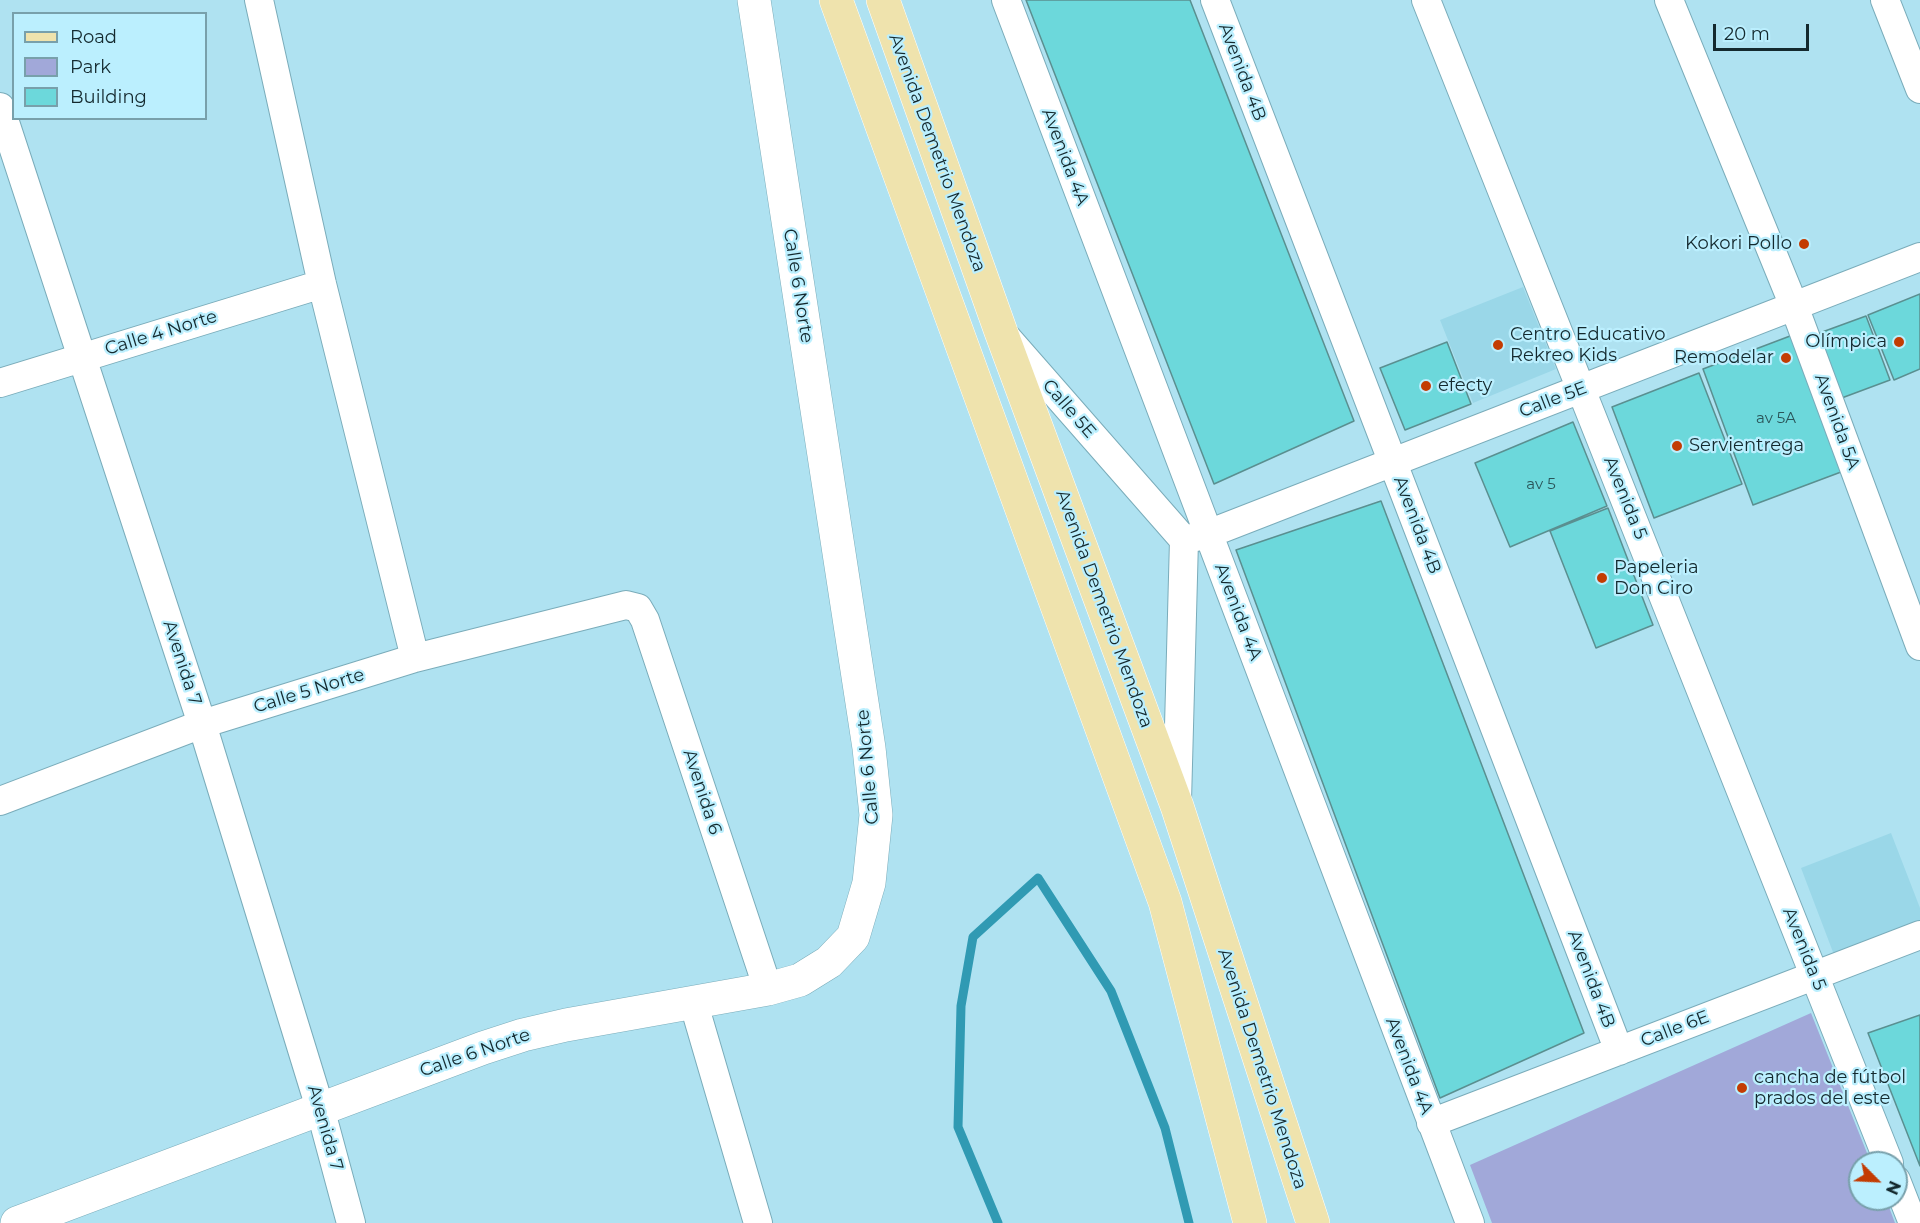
<!DOCTYPE html>
<meta charset="utf-8">
<style>
body{margin:0}
#map{position:relative;width:1920px;height:1223px;overflow:hidden;background:#afe2f1;font-family:Montserrat,sans-serif}
canvas{display:block}
.legend{position:absolute;left:12px;top:12px;width:195px;height:108px;box-sizing:border-box;background:#bbeffe;border:2px solid #78a0ab;margin:0;padding:8px 10px;list-style:none;font-size:18px;color:#14292e}
.legend li{display:flex;align-items:center;gap:12px;height:30px}
.legend b{width:30px;border:2px solid #78a0ab}
.north{position:absolute;left:1848px;top:1151px;width:60px;height:60px;box-sizing:border-box;background:#bbeffe;border:2px solid #78a0ab;border-radius:50%;rotate:114deg;font-size:16px;font-weight:700;line-height:24px;text-align:center;color:#14292e}
.north::after{content:'';display:block;margin:auto;width:21px;height:27px;background:#c33c03;clip-path:polygon(50% 0,100% 100%,50% 72%,0 100%)}
.scale{position:absolute;left:1713px;top:24px;width:96px;height:27px;box-sizing:border-box;border:3px solid #14292e;border-top:0;padding-left:8px;font-size:18px;line-height:21px;white-space:nowrap;color:#14292e;-webkit-text-stroke:4px #bbeffe;paint-order:stroke}
</style>
<div id="map">
<canvas width="1920" height="1223"></canvas>
<ul class="legend">
<li><b style="height:8px;background:#efe3ad"></b>Road</li>
<li><b style="height:16px;background:#a1a8d9"></b>Park</li>
<li><b style="height:16px;background:#6cd8db"></b>Building</li>
</ul>
<div class="north">N</div>
<div class="scale">20 m</div>
</div>
<script>
const g = document.querySelector('canvas').getContext('2d');
g.lineJoin = 'round';
function fill(path, color) { g.fillStyle = color; g.fill(path, 'evenodd'); }
function trace(path, color, width, dash) { g.strokeStyle = color; g.lineWidth = width; g.lineCap = dash ? 'butt' : 'round'; g.setLineDash(dash || []); g.stroke(path); }
function label(font, color, halo, rows, align = 'center') {
  g.font = font + ' Montserrat,sans-serif'; g.lineWidth = 4.5; g.setLineDash([]); g.textBaseline = 'middle'; g.strokeStyle = halo; g.fillStyle = color; for (const [text, x, y, turn = 0] of rows) {
    g.save(); g.translate(x, y); g.rotate((+turn || 0) * Math.PI / 180); g.textAlign = isNaN(turn) ? turn : align; if (halo) g.strokeText(text, 0, 0); g.fillText(text, 0, 0); g.restore();
  }
}
fill(new Path2D(`
 M 1523,287 L 1556,369 L 1473,403 L 1440,320 Z
 M 1891,833 L 1920,908 L 1920,926 L 1836,960 L 1801,868 Z`), '#9ad7e8');
fill(new Path2D(`
 M 1811,1013 L 1871,1163 L 1860,1163 L 1860,1199 L 1886,1199 L 1895,1223 L 1492,1223 L 1470,1165 Z`), '#a1a8d9');
trace(new Path2D(`
 M 998,1223 L 958,1127 L 961,1006 L 973,937 L 1038,878 L 1111,991 L 1165,1128 L 1189,1223`), '#309ab3', 9);
const building = new Path2D(`
 M 1026,0 L 1190,0 L 1354,421 L 1214,484 Z
 M 1920,294 L 1920,369 L 1894,380 L 1868,315 Z
 M 1866,316 L 1890,380 L 1839,399 L 1814,335 Z
 M 1798,333 L 1849,469 L 1753,505 L 1703,369 Z
 M 1447,342 L 1471,404 L 1405,430 L 1380,368 Z
 M 1699,373 L 1742,484 L 1654,518 L 1612,407 Z
 M 1573,422 L 1607,506 L 1510,547 L 1475,463 Z
 M 1381,501 L 1584,1033 L 1440,1098 L 1236,550 Z
 M 1608,508 L 1653,625 L 1596,648 L 1550,531 Z
 M 1920,1015 L 1920,1166 L 1868,1033 Z`);
fill(building, '#6cd8db');
trace(building, '#5a8f90', 1.5);
const street = new Path2D(`
 M 259,0 L 322,284 L 415,658
 M 1006,0 L 1470,1223
 M 1215,0 L 1619,1051
 M 1426,0 L 1889,1163
 M 1669,0 L 1794,306 L 1920,646
 M 1885,0 L 1920,89
 M 0,107 L 202,724 L 320,1108 L 351,1223
 M 1007,338 L 1184,540 L 1177,801
 M 0,383 L 322,284
 M 1184,540 L 1208,534 L 1920,257
 M 0,801 L 202,724 L 415,658 L 626,605 L 638,608 L 645,620 L 768,989
 M 693,1001 L 758,1223
 M 1431,1123 L 1920,935
 M 1896,1180 L 1913,1223`);
const secondary = new Path2D(`
 M 17,1223 L 483,1048 L 523,1035 L 566,1025 L 768,989 L 800,980 L 829,962 L 853,937 L 869,883 L 876,815 L 869,748 L 754,0`);
const primary = new Path2D(`
 M 836,0 L 1165,902 L 1250,1223
 M 883,0 L 1001,332 L 1177,806 L 1313,1223`);
trace(street, '#7aacba', 30);
trace(secondary, '#7aacba', 34);
trace(primary, '#fff', 34);
trace(street, '#fff', 28);
trace(secondary, '#fff', 33);
trace(primary, '#efe3ad', 33);
for (const [x, y, r, color] of [
 [1804,244,6,"#c33c03"],
 [1899,342,6,"#c33c03"],
 [1498,345,6,"#c33c03"],
 [1786,358,6,"#c33c03"],
 [1426,386,6,"#c33c03"],
 [1677,446,6,"#c33c03"],
 [1602,578,6,"#c33c03"],
 [1742,1088,6,"#c33c03"]
]) { const dot = new Path2D(); dot.arc(x, y, r, 0, 2 * Math.PI); g.fillStyle = color; g.fill(dot); trace(dot, '#bbeffe', 2); }
label('15px', '#2a5559', null, [
 ["av 5A",1776,419],
 ["av 5",1541,485]
]);
label('18px', '#14292e', '#bbeffe', [
 ["Avenida 4B",1242,72,69],
 ["Avenida Demetrio Mendoza",937,153,70],
 ["Avenida 4A",1065,157,69],
 ["Calle 6 Norte",798,286,81],
 ["Calle 4 Norte",161,333,-17],
 ["Calle 5E",1553,400,-21],
 ["Calle 5E",1069,409,49],
 ["Avenida 5A",1837,422,70],
 ["Avenida 5",1625,498,68],
 ["Avenida 4B",1417,525,69],
 ["Avenida Demetrio Mendoza",1104,609,70],
 ["Avenida 4A",1238,612,69],
 ["Avenida 7",182,663,72],
 ["Calle 5 Norte",309,691,-17],
 ["Calle 6 Norte",868,767,-95],
 ["Avenida 6",702,792,72],
 ["Avenida 5",1804,949,68],
 ["Avenida 4B",1591,979,69],
 ["Calle 6E",1675,1029,-21],
 ["Calle 6 Norte",475,1053,-19],
 ["Avenida 4A",1409,1066,69],
 ["Avenida Demetrio Mendoza",1262,1069,72],
 ["Avenida 7",325,1128,74]
]);
label('18px', '#14292e', '#bbeffe', [
 ["Kokori Pollo",1792,244,"right"],
 ["Centro Educativo",1510,335],
 ["Rekreo Kids",1510,356],
 ["Olímpica",1887,342,"right"],
 ["Remodelar",1774,358,"right"],
 ["efecty",1438,386],
 ["Servientrega",1689,446],
 ["Papeleria",1614,568],
 ["Don Ciro",1614,589],
 ["cancha de fútbol",1754,1078],
 ["prados del este",1754,1099]
], 'left');
</script>
